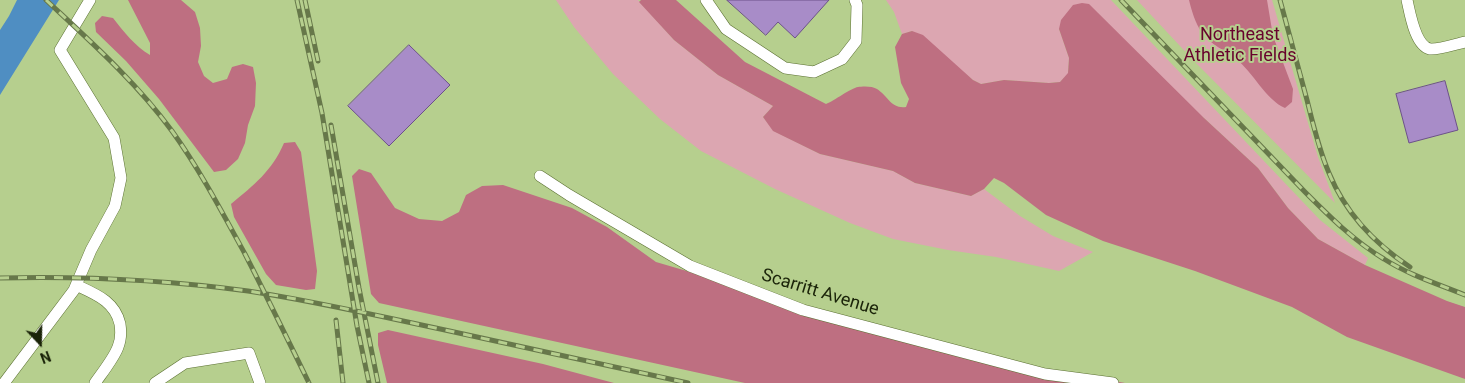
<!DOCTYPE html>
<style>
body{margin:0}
#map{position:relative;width:1465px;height:383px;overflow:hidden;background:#b6cf8e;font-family:Roboto,sans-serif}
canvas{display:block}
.north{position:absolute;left:15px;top:318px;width:50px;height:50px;-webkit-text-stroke:4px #b6cf8e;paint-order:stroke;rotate:159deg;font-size:14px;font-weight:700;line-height:20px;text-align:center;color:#1b2409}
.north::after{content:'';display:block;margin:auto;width:18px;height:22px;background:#1b2409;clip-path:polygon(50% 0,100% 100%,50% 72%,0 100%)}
</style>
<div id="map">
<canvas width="1465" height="383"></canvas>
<div class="north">N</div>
</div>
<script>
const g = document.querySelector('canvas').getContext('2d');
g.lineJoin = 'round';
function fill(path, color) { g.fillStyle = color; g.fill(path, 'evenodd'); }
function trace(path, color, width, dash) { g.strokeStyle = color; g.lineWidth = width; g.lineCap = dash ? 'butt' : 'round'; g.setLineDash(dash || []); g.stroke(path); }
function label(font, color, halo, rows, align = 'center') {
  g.font = font + ' Roboto,sans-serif'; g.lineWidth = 4; g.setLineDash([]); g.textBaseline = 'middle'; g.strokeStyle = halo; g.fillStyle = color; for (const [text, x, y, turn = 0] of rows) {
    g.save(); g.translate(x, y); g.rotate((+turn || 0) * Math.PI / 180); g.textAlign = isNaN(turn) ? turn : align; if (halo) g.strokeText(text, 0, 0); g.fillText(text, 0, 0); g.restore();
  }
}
fill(new Path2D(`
 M 556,0 L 638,0 L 674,40 L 718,75 L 773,106 L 763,117 L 774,131 L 820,154 L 893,171 L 915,183 L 971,196 L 984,189 L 1020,216 L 1053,236 L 1093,252 L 1059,271 L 996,257 L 948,250 L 893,239 L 850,223 L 775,189 L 701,151 L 660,119 L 613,74 L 574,27 Z
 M 886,0 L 1111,0 L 1320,220 L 1368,258 L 1365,265 L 1318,239 L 1288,208 L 1258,168 L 1204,118 L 1059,29 L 1069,58 L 1068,74 L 1060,82 L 1049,83 L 1004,80 L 981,84 L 973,80 L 912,31 L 902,34 L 894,12 Z
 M 1137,0 L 1272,0 L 1318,157 L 1335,203 L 1195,62 Z`), '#dca6b1');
fill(new Path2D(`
 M 128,0 L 181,0 L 195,12 L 200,28 L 201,46 L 198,62 L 204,76 L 213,83 L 227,79 L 232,67 L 243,64 L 253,67 L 256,83 L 255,106 L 248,125 L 245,143 L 238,159 L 226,170 L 214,172 L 159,99 L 126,61 L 96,32 L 95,23 L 102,16 L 113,18 C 124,32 135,46 150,55 L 150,43 Z
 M 641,0 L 676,0 L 745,62 L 826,104 C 834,101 851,88 858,87 C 863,86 873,86 877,89 C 888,96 891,109 906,107 L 909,99 L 901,83 L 895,47 L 902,34 L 912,31 L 923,35 L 973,80 L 981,84 L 1004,80 L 1049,83 L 1060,82 L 1068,73 L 1069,58 L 1059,29 L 1061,20 L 1073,5 L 1082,3 L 1089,4 L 1204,118 L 1258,168 L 1288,208 L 1318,239 L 1365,265 L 1447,301 L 1465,307 L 1465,379 L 1347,337 L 1292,307 L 1195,271 L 1103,241 L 1046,215 L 1004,183 L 994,178 L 984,189 L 971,196 L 915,183 L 893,171 L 820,154 L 773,131 L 763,117 L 773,106 L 718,75 L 674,40 L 639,2 Z
 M 1189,0 L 1267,0 L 1273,36 L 1293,89 L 1292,102 L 1285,108 C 1266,100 1253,72 1236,59 C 1225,50 1211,45 1202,33 C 1195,22 1192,12 1189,0 Z
 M 295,142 L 301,152 L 317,271 L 315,289 L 306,290 L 276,285 L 266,274 L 234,217 L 231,204 C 254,185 272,171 284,143 Z
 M 359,169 L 371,173 L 395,208 L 419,219 L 442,221 L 459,212 L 466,195 L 482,186 L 503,185 L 572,208 L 607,227 L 656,262 L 977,356 L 1125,383 L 745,383 L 379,303 L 371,294 L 352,176 Z
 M 388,330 L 543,364 L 614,383 L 387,383 L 378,345 L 378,333 Z`), '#be6f81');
fill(new Path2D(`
 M 17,0 L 59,0 L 0,95 L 0,30 L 9,16 Z`), '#4f8ec2');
const building = new Path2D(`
 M 727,0 L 829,0 L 795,38 L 778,22 L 766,35 Z
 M 409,45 L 450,85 L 389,146 L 348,106 Z
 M 1445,81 L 1458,130 L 1409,143 L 1396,94 Z`);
fill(building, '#a88cc8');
trace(building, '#6c5189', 1);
const minor = new Path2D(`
 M 706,0 L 726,29 L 785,68 L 814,72 L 842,59 L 856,41 L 857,5 L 855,0
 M 1407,0 C 1410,13 1415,46 1430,49 C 1438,50 1456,44 1465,42
 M 540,176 L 569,195 L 690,266 L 803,310 L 1045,374 L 1113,383
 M 76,285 C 95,294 115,301 120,324 C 121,331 121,340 118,347 C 114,358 102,373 95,383
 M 4,383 L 74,290 L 91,250 L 115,206 L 121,178 L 114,138 L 60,50 L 90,0
 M 155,383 L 185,363 L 249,353 L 260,383`);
trace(minor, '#5b7032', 12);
trace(minor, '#fff', 11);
const rail = new Path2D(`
 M 46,0 C 90,41 136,82 172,131 C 200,170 222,212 245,254 C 267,297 288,340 309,383
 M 297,0 L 322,113 L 357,326 L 369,383
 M 305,0 L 318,61
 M 1121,0 L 1305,192 C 1329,216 1354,241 1384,259 C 1409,275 1438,284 1465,295
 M 1280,0 C 1289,33 1298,66 1307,100 C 1313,124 1319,150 1329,173 C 1345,212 1375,244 1410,267
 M 331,125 L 359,288 L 378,383
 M 0,278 C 83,276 166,280 248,291 C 314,301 379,316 445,330 C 526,348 607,365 688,383
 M 336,320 L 343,383`);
trace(rail, '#67784a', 5);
trace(rail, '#b6cf8e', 3, [9]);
label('18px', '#68022d', '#b6cf8e', [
 ["Northeast",1240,35],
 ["Athletic Fields",1240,56]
]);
label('18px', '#1b2409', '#b6cf8e', [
 ["Scarritt Avenue",820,293,17]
]);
</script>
